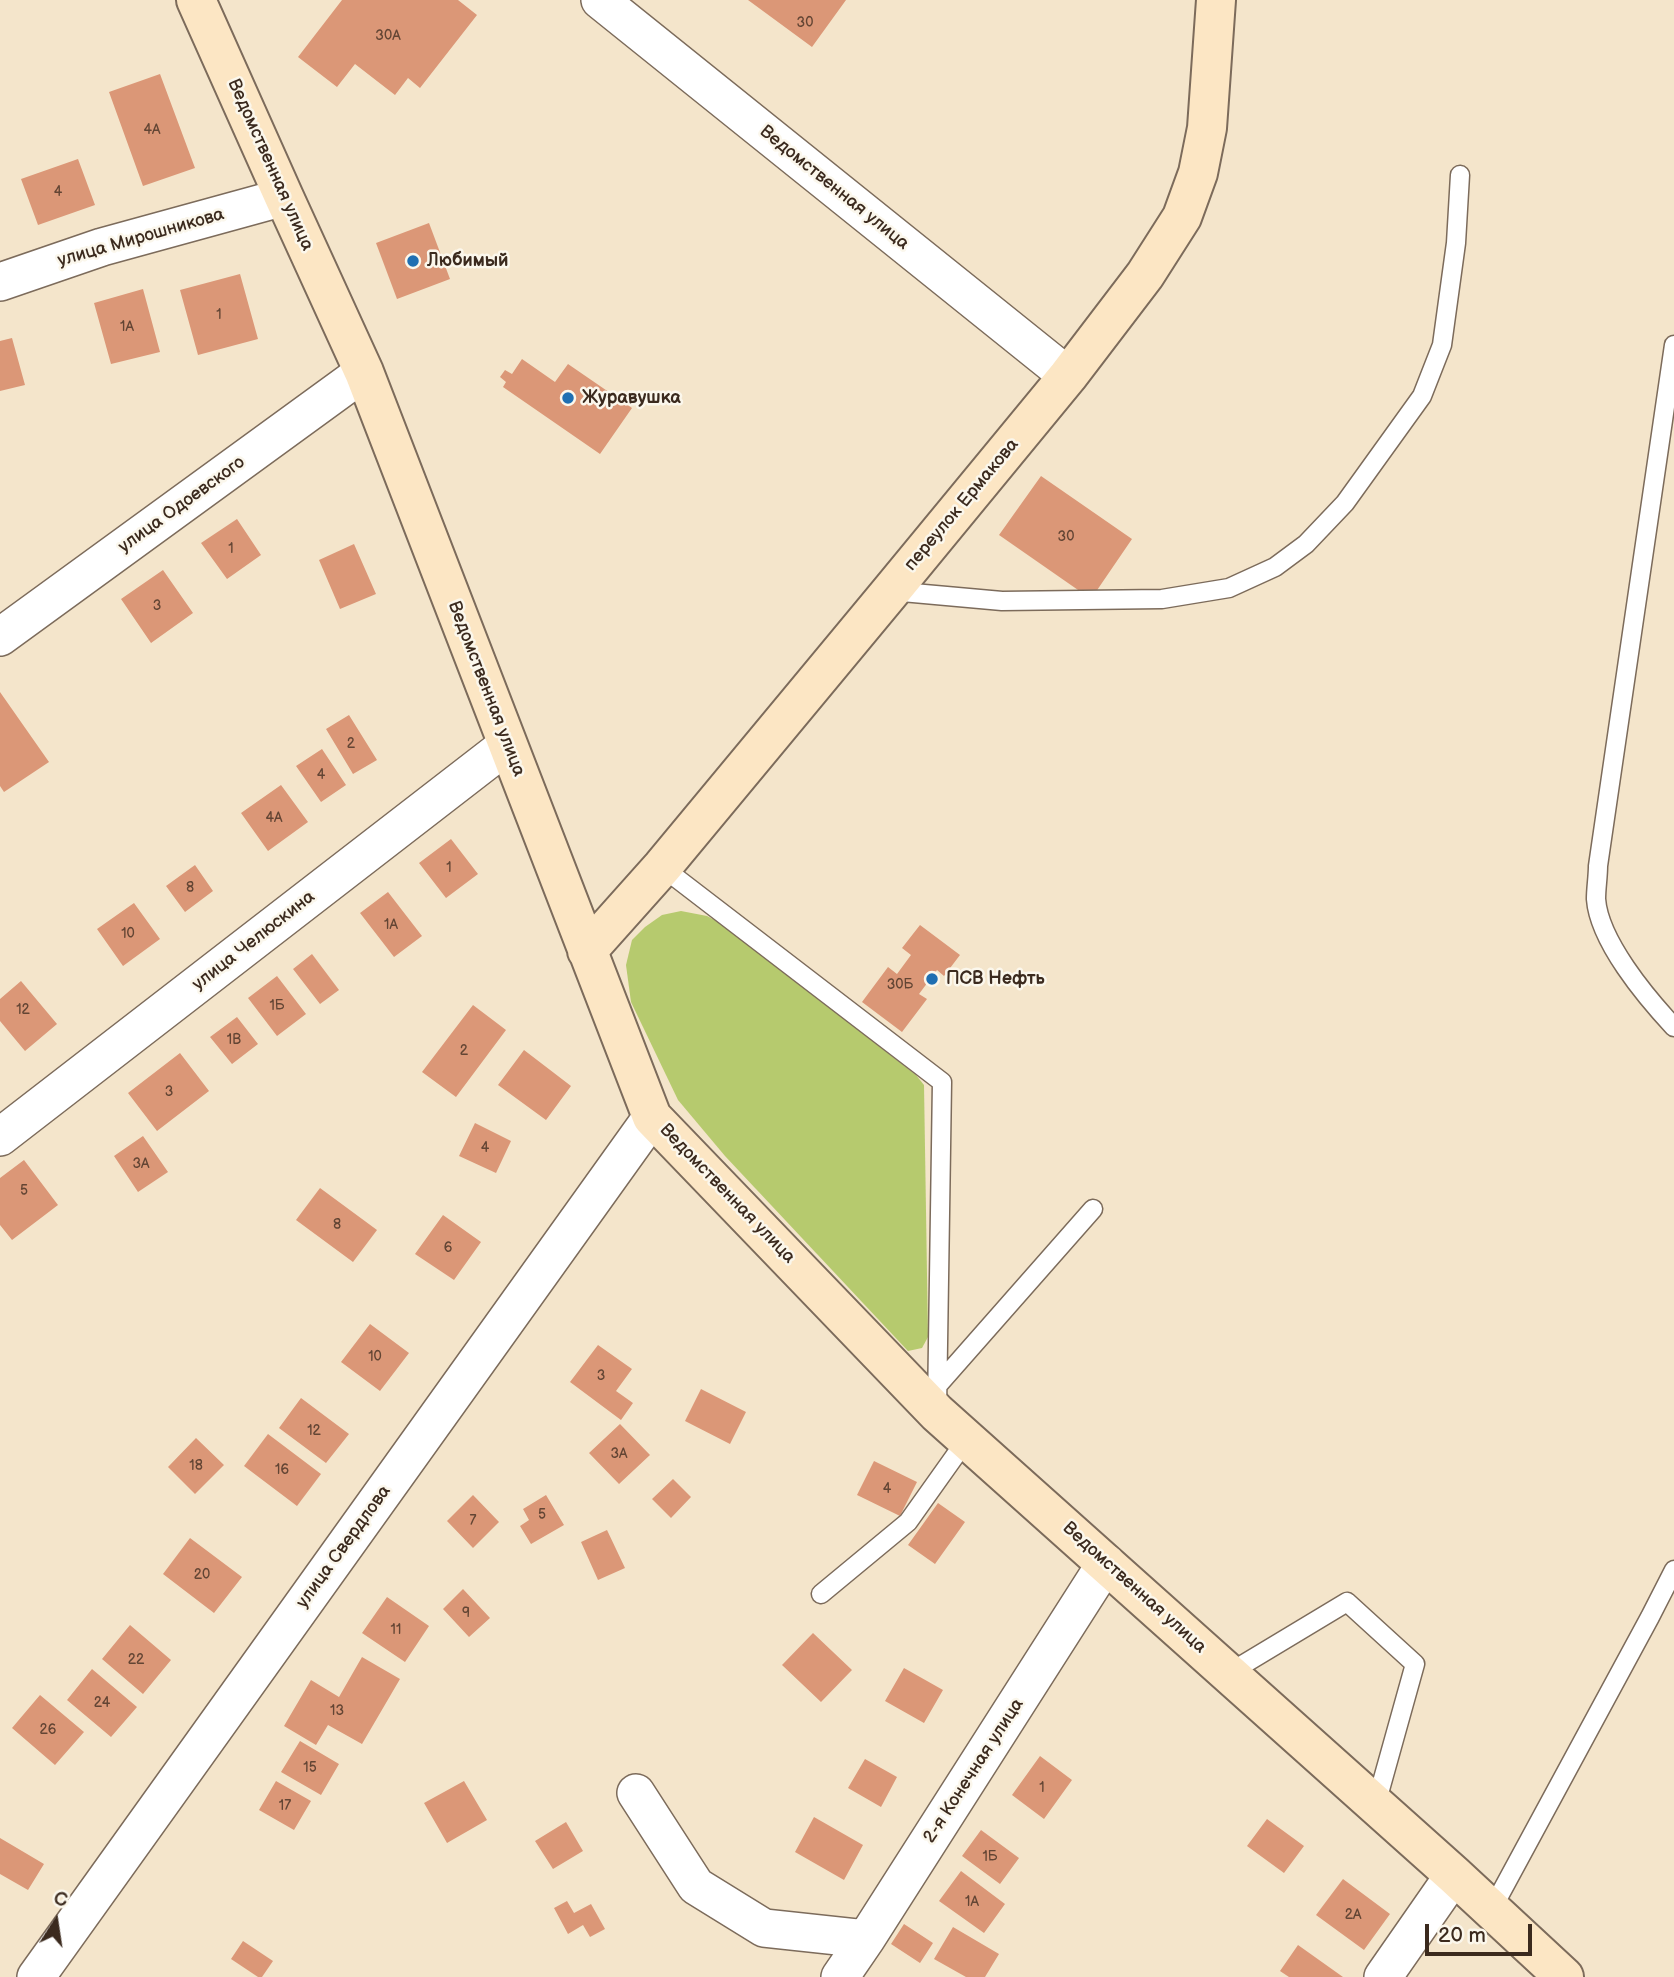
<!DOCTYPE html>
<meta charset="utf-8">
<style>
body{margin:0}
#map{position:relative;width:1674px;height:1977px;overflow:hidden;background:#f4e5cb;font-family:"Balsamiq Sans",sans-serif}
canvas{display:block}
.north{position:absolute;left:21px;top:1886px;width:70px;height:70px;-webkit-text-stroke:5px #fbf7ec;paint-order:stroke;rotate:12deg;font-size:19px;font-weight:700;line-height:28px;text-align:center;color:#3b2a1e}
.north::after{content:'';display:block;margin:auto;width:24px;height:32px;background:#3b2a1e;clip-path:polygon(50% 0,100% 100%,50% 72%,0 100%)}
.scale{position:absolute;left:1425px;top:1924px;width:107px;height:32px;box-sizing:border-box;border:4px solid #3b2a1e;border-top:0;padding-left:9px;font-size:21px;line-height:24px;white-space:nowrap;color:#3b2a1e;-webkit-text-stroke:5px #fbf7ec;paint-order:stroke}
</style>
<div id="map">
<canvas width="1674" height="1977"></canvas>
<div class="north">С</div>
<div class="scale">20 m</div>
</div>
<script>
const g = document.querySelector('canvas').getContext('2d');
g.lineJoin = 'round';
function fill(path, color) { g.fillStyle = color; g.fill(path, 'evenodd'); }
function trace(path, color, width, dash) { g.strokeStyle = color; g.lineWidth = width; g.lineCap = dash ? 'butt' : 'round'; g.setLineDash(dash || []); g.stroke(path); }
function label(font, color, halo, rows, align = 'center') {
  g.font = font + ' "Balsamiq Sans",sans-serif'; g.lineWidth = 5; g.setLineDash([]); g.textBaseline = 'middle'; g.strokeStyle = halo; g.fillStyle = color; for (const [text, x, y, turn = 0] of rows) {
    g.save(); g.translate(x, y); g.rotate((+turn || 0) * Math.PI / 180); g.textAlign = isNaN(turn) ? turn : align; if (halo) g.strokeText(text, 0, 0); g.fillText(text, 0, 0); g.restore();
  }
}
fill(new Path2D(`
 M 681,911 L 707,916 L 722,924 L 916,1075 L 924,1085 L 928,1337 L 922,1348 L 908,1351 L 725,1156 L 678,1100 L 631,1002 L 626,965 L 632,940 L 645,927 L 662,915 Z`), '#b6ca6e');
fill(new Path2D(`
 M 342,0 L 458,0 L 477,15 L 420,88 L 408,78 L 395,95 L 355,64 L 337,87 L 298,57 Z
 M 748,0 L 846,0 L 812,47 Z
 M 160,74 L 195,168 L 143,186 L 109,92 Z
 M 78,159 L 95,205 L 38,225 L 21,179 Z
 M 429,223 L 450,279 L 397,299 L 376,243 Z
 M 240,274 L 258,339 L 198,355 L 180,290 Z
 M 143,289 L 160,352 L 111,364 L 94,303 Z
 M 12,338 L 25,385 L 0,391 L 0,341 Z
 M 522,359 L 555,382 L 568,364 L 632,408 L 600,454 L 503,387 L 506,382 L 500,377 L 505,370 L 512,374 Z
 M 1041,476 L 1132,539 L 1091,599 L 999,535 Z
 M 237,519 L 261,555 L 227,579 L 201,543 Z
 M 354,544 L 376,594 L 340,609 L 319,560 Z
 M 163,570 L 193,613 L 151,643 L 121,599 Z
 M 0,692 L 49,762 L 4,792 L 0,786 Z
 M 349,715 L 377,760 L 353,774 L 326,729 Z
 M 322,749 L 346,785 L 321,802 L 296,766 Z
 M 281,785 L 308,822 L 268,851 L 241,813 Z
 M 451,839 L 478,874 L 446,898 L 419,863 Z
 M 195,865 L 213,891 L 185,912 L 166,886 Z
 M 388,892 L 422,936 L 394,957 L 360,913 Z
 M 134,903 L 160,939 L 123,966 L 97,929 Z
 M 920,925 L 960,955 L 944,976 L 937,970 L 919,994 L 927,999 L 902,1032 L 862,1002 L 888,967 L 897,974 L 911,955 L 902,948 Z
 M 312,954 L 339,990 L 320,1004 L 293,969 Z
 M 277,976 L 306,1014 L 277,1036 L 248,998 Z
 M 21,981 L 57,1024 L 25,1051 L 0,1021 L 0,999 Z
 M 473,1005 L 506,1030 L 456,1097 L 422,1072 Z
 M 237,1017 L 258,1044 L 232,1064 L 210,1037 Z
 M 524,1050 L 571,1086 L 546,1120 L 498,1085 Z
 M 180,1053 L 209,1091 L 157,1131 L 128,1093 Z
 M 475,1123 L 511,1141 L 496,1173 L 459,1156 Z
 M 143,1136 L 168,1172 L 138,1192 L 114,1156 Z
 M 24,1160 L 58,1205 L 12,1240 L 0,1225 L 0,1178 Z
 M 320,1188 L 377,1230 L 353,1262 L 296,1220 Z
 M 443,1215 L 481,1242 L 454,1280 L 415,1254 Z
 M 370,1324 L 409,1353 L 380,1391 L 341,1362 Z
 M 598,1345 L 632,1369 L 616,1391 L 633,1403 L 621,1420 L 570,1382 Z
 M 701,1389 L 746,1412 L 730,1444 L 685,1421 Z
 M 301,1398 L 349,1434 L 326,1463 L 279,1428 Z
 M 620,1424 L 650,1455 L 619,1484 L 589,1453 Z
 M 268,1434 L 321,1474 L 297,1506 L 244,1466 Z
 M 196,1438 L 224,1465 L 195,1494 L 168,1467 Z
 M 874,1461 L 917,1482 L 900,1516 L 857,1495 Z
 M 673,1479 L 691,1497 L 671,1518 L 652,1499 Z
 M 473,1495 L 499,1522 L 473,1548 L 447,1521 Z
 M 546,1495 L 564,1525 L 531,1544 L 520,1526 L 529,1520 L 523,1509 Z
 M 938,1503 L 965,1522 L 935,1564 L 908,1545 Z
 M 607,1530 L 625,1568 L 598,1580 L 581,1542 Z
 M 190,1538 L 242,1577 L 214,1613 L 163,1574 Z
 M 463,1589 L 490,1618 L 469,1637 L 443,1609 Z
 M 387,1597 L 429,1626 L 405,1662 L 362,1633 Z
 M 130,1625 L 171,1660 L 143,1694 L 102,1659 Z
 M 813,1633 L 852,1670 L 821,1702 L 782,1665 Z
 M 362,1657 L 400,1679 L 362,1744 L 328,1725 L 316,1745 L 284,1726 L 311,1680 L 339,1697 Z
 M 904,1668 L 943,1690 L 924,1723 L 885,1701 Z
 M 92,1669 L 137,1707 L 111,1737 L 67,1700 Z
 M 40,1695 L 84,1732 L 55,1765 L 12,1728 Z
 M 300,1741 L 339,1764 L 321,1795 L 281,1772 Z
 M 1040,1756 L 1072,1780 L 1044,1819 L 1012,1795 Z
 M 865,1759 L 897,1777 L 881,1807 L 848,1788 Z
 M 276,1781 L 311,1801 L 294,1830 L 259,1810 Z
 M 464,1781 L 487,1820 L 447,1843 L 424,1803 Z
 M 814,1817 L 863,1845 L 844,1880 L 795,1852 Z
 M 1267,1819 L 1304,1846 L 1284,1873 L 1247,1846 Z
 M 566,1822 L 583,1851 L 553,1869 L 535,1841 Z
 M 981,1830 L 1019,1858 L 1000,1884 L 962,1856 Z
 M 0,1838 L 44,1864 L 28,1890 L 0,1874 Z
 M 961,1871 L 1005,1904 L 984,1933 L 939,1901 Z
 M 1343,1879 L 1390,1914 L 1364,1950 L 1316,1915 Z
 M 567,1901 L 574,1913 L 591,1904 L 605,1929 L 590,1937 L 583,1925 L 568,1934 L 554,1908 Z
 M 904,1924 L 933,1943 L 920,1963 L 891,1944 Z
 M 953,1927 L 999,1954 L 985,1977 L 966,1977 L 934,1959 Z
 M 243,1941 L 273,1961 L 262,1977 L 258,1977 L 231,1959 Z
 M 1298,1945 L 1343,1977 L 1289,1977 L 1280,1971 Z`), '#db9777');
const lane = new Path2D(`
 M 1674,345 L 1598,866 C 1598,877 1596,888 1596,899 C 1599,941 1646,997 1674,1027
 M 891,591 L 1002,601 L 1162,599 L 1229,588 L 1275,567 L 1306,544 L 1345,503 L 1422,396 L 1442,345 L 1456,243 L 1460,175
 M 662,867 L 942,1082 L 937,1409
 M 938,1385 L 1093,1209
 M 821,1594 L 908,1522 L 967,1439
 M 1229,1673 L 1347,1602 L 1415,1664 L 1376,1804
 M 1492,1909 L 1650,1617 L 1674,1570`);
const street = new Path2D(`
 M 600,0 L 1068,376
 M 0,282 L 102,247 L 284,197
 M 0,637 L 364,372
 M 0,1137 L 507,745
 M 636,1793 L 696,1886 L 764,1928 L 866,1939
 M 36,1977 L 652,1117
 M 840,1977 L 866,1939 L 1106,1563
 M 1383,1977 L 1454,1875`);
const secondary = new Path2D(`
 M 196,0 L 284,197 L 364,372 L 652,1117 L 937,1413 L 1454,1875 L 1564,1977
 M 587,951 L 662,867 L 891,591 L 1068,376 L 1145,275 L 1182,217 L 1198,173 L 1207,128 L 1216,0`);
trace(lane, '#7c6b5b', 21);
trace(street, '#7c6b5b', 40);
trace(secondary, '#7c6b5b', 42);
trace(lane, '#fff', 18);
trace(street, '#fff', 37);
trace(secondary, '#fce6c4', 38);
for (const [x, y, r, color] of [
 [413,261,7,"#1f6fb2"],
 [568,398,7,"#1f6fb2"],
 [932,979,7,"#1f6fb2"]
]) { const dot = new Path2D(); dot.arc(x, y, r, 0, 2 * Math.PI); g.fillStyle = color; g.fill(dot); trace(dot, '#fbf7ec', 2.5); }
label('14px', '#634534', null, [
 ["30",805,23],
 ["30А",388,36],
 ["4А",152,130],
 ["4",58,192],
 ["1",219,315],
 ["1А",127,327],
 ["30",1066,537],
 ["1",231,549],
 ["3",157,606],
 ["2",351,744],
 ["4",321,775],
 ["4А",274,818],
 ["1",449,868],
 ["8",190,888],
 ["1А",391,925],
 ["10",128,934],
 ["30Б",900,985],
 ["1Б",277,1006],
 ["12",23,1010],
 ["1В",234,1040],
 ["2",464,1051],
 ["3",169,1092],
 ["4",485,1148],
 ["3А",141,1164],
 ["5",24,1191],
 ["8",337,1225],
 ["6",448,1248],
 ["10",375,1357],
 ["3",601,1376],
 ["12",314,1431],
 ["3А",619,1454],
 ["18",196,1466],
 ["16",282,1470],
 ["4",887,1489],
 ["5",542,1515],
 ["7",473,1521],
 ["20",202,1575],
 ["9",466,1613],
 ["11",396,1630],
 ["22",136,1660],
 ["24",102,1703],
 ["13",337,1711],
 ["26",48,1730],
 ["15",310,1768],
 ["1",1042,1788],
 ["17",285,1806],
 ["1Б",990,1857],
 ["1А",972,1902],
 ["2А",1353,1915]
]);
label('18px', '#3b2a1e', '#fbf7ec', [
 ["Ведомственная улица",270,165,66],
 ["Ведомственная улица",834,188,39],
 ["улица Мирошникова",141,238,-16],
 ["улица Одоевского",182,505,-36],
 ["переулок Ермакова",962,505,-50],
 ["Ведомственная улица",486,689,69],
 ["улица Челюскина",254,941,-38],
 ["Ведомственная улица",727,1194,46],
 ["улица Свердлова",344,1547,-54],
 ["Ведомственная улица",1134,1588,42],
 ["2-я Конечная улица",974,1771,-57]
]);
label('bold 18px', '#3b2a1e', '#fbf7ec', [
 ["Любимый",427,261],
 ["Журавушка",582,398],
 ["ПСВ Нефть",946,979]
], 'left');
</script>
